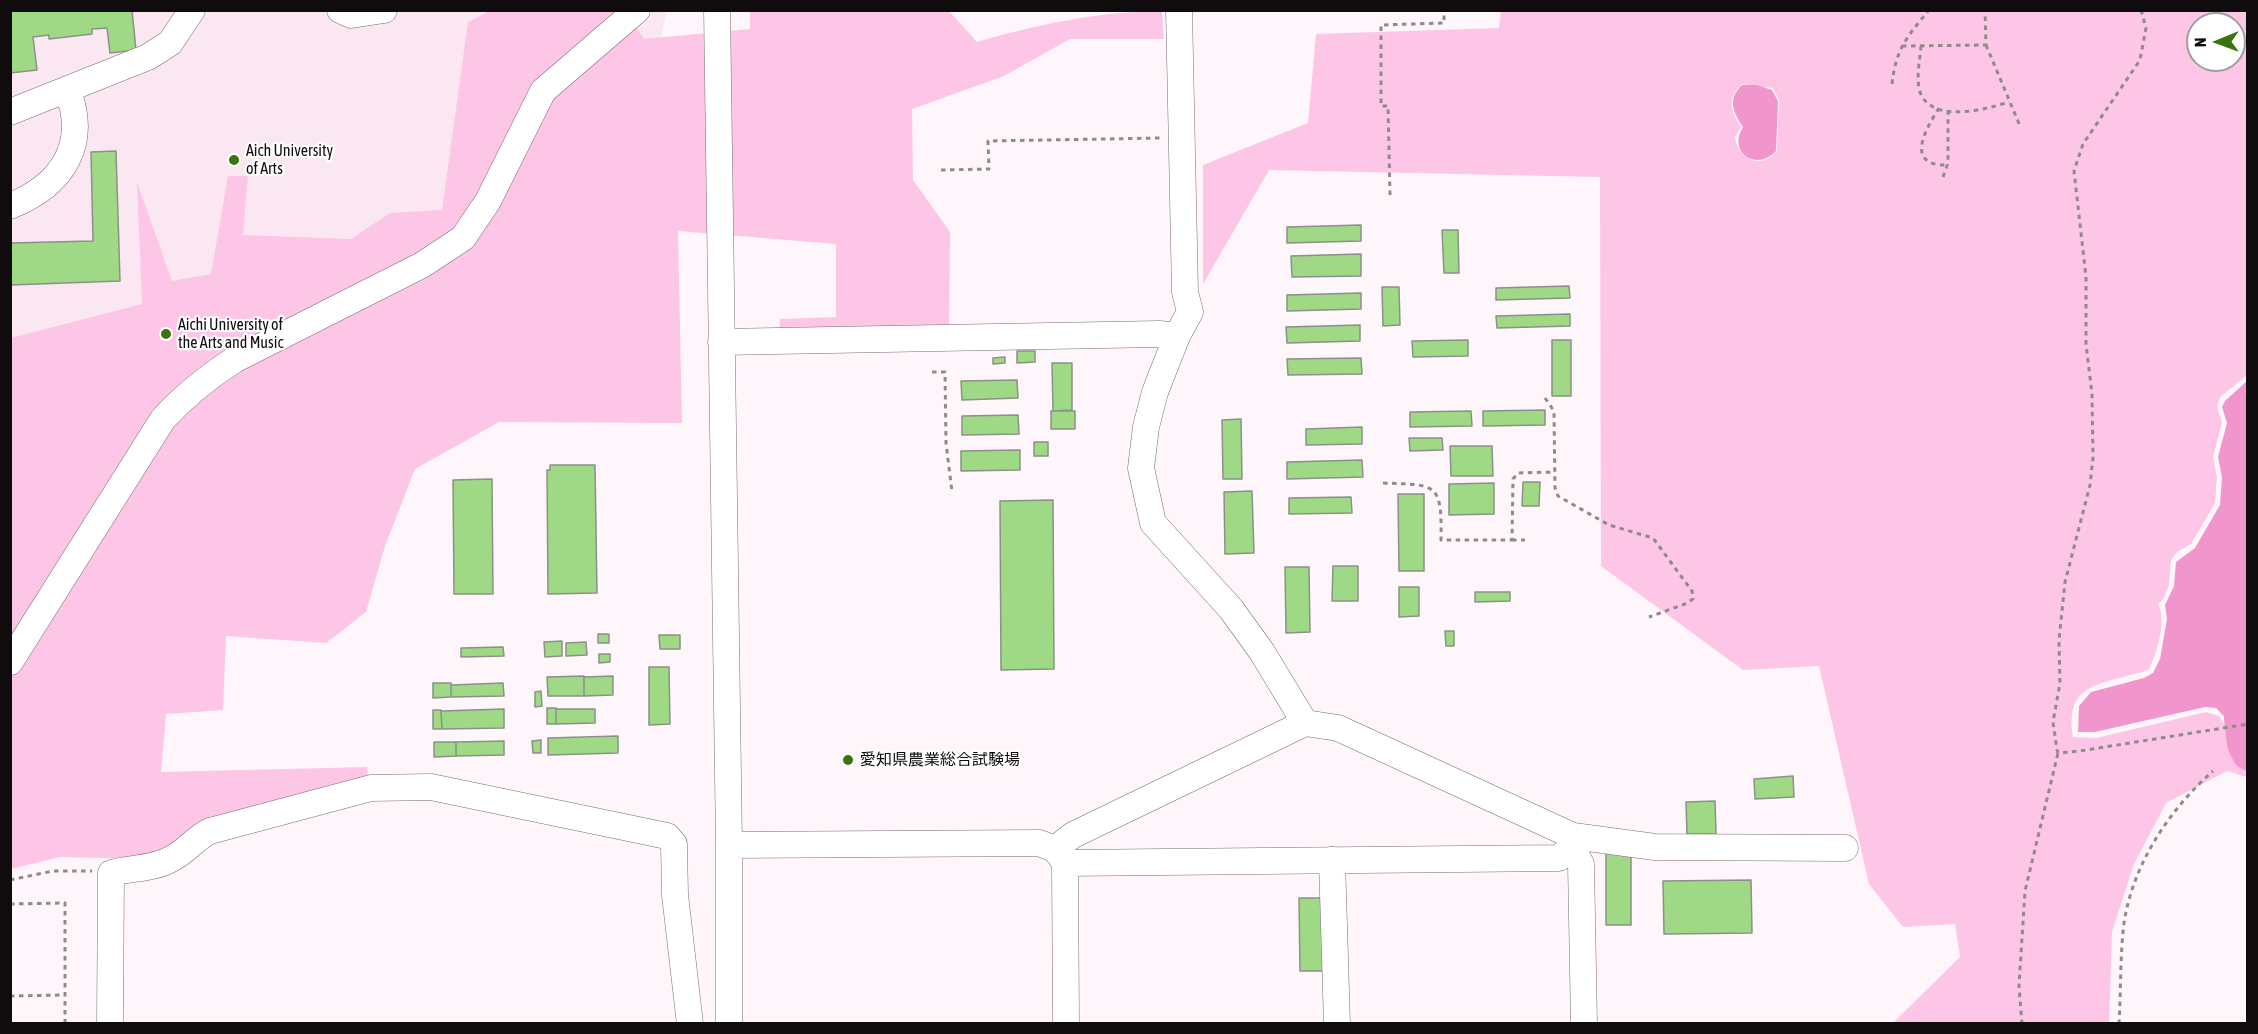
<!DOCTYPE html>
<meta charset="utf-8">
<style>
body{margin:0}
#map{position:relative;width:2258px;height:1034px;overflow:hidden;background:#fef6fa;font-family:"Asap Condensed",sans-serif}
canvas{display:block}
.frame{position:absolute;inset:0;border:12px solid #100c0e;pointer-events:none}
.north{position:absolute;left:2186px;top:12px;width:60px;height:60px;box-sizing:border-box;background:#fff;border:2px solid #9f9e9f;border-radius:50%;rotate:269deg;font-size:16px;font-weight:700;line-height:24px;text-align:center;color:#100c0e}
.north::after{content:'';display:block;margin:auto;width:21px;height:27px;background:#37750d;clip-path:polygon(50% 0,100% 100%,50% 72%,0 100%)}
</style>
<div id="map">
<canvas width="2258" height="1034"></canvas>
<div class="frame"></div>
<div class="north">N</div>
</div>
<script>
const g = document.querySelector('canvas').getContext('2d');
g.lineJoin = 'round';
function fill(path, color) { g.fillStyle = color; g.fill(path, 'evenodd'); }
function trace(path, color, width, dash) { g.strokeStyle = color; g.lineWidth = width; g.lineCap = dash ? 'butt' : 'round'; g.setLineDash(dash || []); g.stroke(path); }
function label(font, color, halo, rows, align = 'center') {
  g.font = font + ' "Asap Condensed","Noto Sans JP",sans-serif'; g.lineWidth = 4.5; g.setLineDash([]); g.textBaseline = 'middle'; g.strokeStyle = halo; g.fillStyle = color; for (const [text, x, y, turn = 0] of rows) {
    g.save(); g.translate(x, y); g.rotate((+turn || 0) * Math.PI / 180); g.textAlign = isNaN(turn) ? turn : align; if (halo) g.strokeText(text, 0, 0); g.fillText(text, 0, 0); g.restore();
  }
}
fill(new Path2D(`
 M 11,11 L 667,11 L 632,173 L 11,496 Z`), '#fbe7f2');
fill(new Path2D(`
 M 489,11 L 626,11 L 644,39 L 750,29 L 750,11 L 949,11 L 977,42 C 1035,25 1101,11 1162,11 L 1164,39 L 1070,39 L 1004,76 L 912,109 L 913,180 L 950,232 L 949,330 L 779,332 L 780,319 L 836,317 L 836,244 L 678,231 L 682,423 L 499,422 L 415,469 L 385,546 L 366,612 L 326,643 L 226,636 L 223,710 L 166,714 L 161,772 L 367,767 L 369,784 L 229,813 L 145,859 L 60,857 L 11,869 L 11,338 L 142,304 L 137,182 L 172,281 L 211,274 L 228,176 L 248,176 L 243,235 L 351,239 L 390,213 L 442,210 L 468,22 Z
 M 1501,11 L 2247,11 L 2247,375 L 2220,397 L 2217,407 L 2222,422 L 2213,457 L 2217,477 L 2215,503 L 2191,544 L 2177,552 L 2171,560 L 2169,585 L 2164,598 L 2158,604 C 2167,622 2157,652 2149,669 C 2142,673 2137,673 2130,675 C 2090,686 2066,689 2073,737 L 2096,738 L 2206,712 L 2219,716 L 2224,724 L 2247,719 L 2247,777 L 2227,771 L 2166,803 L 2134,864 L 2112,932 L 2109,1023 L 1893,1023 L 1960,957 L 1955,924 L 1903,927 L 1869,884 L 1819,666 L 1743,670 L 1601,566 L 1600,177 L 1269,170 L 1203,284 L 1203,165 L 1308,123 L 1316,34 L 1499,28 ZM 2198,24 L 2234,24 L 2234,60 L 2198,60 ZM 1742,84 L 1773,88 L 1779,100 L 1777,151 C 1762,170 1738,160 1735,137 L 1741,127 C 1731,112 1726,98 1742,84 Z`), '#fdc6e6');
fill(new Path2D(`
 M 1742,85 L 1757,85 L 1772,90 L 1778,101 L 1776,151 C 1757,172 1727,153 1743,127 C 1733,112 1727,99 1742,85 Z
 M 2247,381 L 2247,714 L 2226,718 L 2216,708 L 2205,707 L 2095,732 L 2078,732 L 2079,706 L 2091,692 L 2144,678 L 2153,673 L 2160,659 L 2167,619 L 2165,605 L 2174,586 L 2176,562 L 2195,548 L 2220,505 L 2222,477 L 2218,457 L 2227,423 L 2222,407 L 2225,401 Z`), '#f096cc');
trace(new Path2D(`
 M 2235,674 L 2243,744 L 2248,754`), '#f096cc', 32);
const building = new Path2D(`
 M 10,10 L 132,10 L 136,50 L 110,53 L 107,28 L 92,29 L 92,34 L 49,39 L 49,35 L 33,37 L 37,70 L 10,73 Z
 M 116,151 L 120,281 L 10,285 L 10,243 L 93,241 L 91,152 Z
 M 1361,225 L 1361,241 L 1287,243 L 1287,227 Z
 M 1442,230 L 1458,230 L 1459,273 L 1444,273 Z
 M 1361,254 L 1361,276 L 1292,277 L 1291,256 Z
 M 1569,286 L 1570,298 L 1496,300 L 1496,288 Z
 M 1382,287 L 1399,287 L 1400,325 L 1383,326 Z
 M 1361,293 L 1361,309 L 1287,311 L 1287,295 Z
 M 1570,314 L 1570,326 L 1497,328 L 1496,316 Z
 M 1360,325 L 1360,341 L 1287,343 L 1286,327 Z
 M 1468,340 L 1468,356 L 1413,357 L 1412,341 Z
 M 1552,340 L 1571,340 L 1571,396 L 1552,396 Z
 M 1017,351 L 1035,351 L 1035,362 L 1017,363 Z
 M 1005,357 L 1005,363 L 993,364 L 993,358 Z
 M 1361,358 L 1362,374 L 1288,375 L 1287,359 Z
 M 1052,363 L 1072,363 L 1072,410 L 1053,411 Z
 M 1017,380 L 1018,398 L 962,400 L 961,381 Z
 M 1545,410 L 1545,425 L 1483,426 L 1483,411 Z
 M 1051,411 L 1075,411 L 1075,429 L 1051,429 Z
 M 1471,411 L 1472,426 L 1410,427 L 1410,412 Z
 M 1018,415 L 1019,434 L 962,435 L 962,416 Z
 M 1241,419 L 1242,479 L 1223,479 L 1222,420 Z
 M 1362,427 L 1362,444 L 1306,445 L 1306,429 Z
 M 1409,438 L 1442,438 L 1443,450 L 1410,451 Z
 M 1034,442 L 1048,442 L 1048,456 L 1034,456 Z
 M 1450,446 L 1492,446 L 1493,476 L 1451,476 Z
 M 1020,450 L 1020,470 L 961,471 L 961,451 Z
 M 1362,460 L 1363,477 L 1287,479 L 1287,462 Z
 M 550,465 L 595,465 L 597,593 L 548,594 L 547,470 L 550,470 Z
 M 492,479 L 493,594 L 454,594 L 453,480 Z
 M 1523,482 L 1540,482 L 1539,506 L 1522,506 Z
 M 1494,483 L 1494,514 L 1449,515 L 1449,484 Z
 M 1252,491 L 1254,553 L 1225,554 L 1224,492 Z
 M 1398,494 L 1424,494 L 1424,571 L 1399,571 Z
 M 1351,497 L 1352,513 L 1289,514 L 1289,498 Z
 M 1053,500 L 1054,669 L 1001,670 L 1000,501 Z
 M 1333,566 L 1358,566 L 1358,601 L 1332,601 Z
 M 1285,567 L 1309,567 L 1310,632 L 1286,633 Z
 M 1399,587 L 1419,587 L 1419,616 L 1399,617 Z
 M 1475,592 L 1510,592 L 1510,601 L 1475,602 Z
 M 1445,631 L 1454,631 L 1454,646 L 1446,646 Z
 M 598,634 L 609,634 L 609,643 L 598,643 Z
 M 659,635 L 680,635 L 680,649 L 660,649 Z
 M 562,641 L 562,656 L 545,657 L 544,642 Z
 M 586,642 L 587,655 L 566,656 L 566,643 Z
 M 503,647 L 504,656 L 461,657 L 461,648 Z
 M 599,654 L 610,654 L 610,662 L 599,663 Z
 M 649,667 L 669,667 L 670,724 L 649,725 Z
 M 584,676 L 584,696 L 548,696 L 547,677 Z
 M 613,676 L 613,695 L 584,696 L 584,677 Z
 M 433,683 L 451,683 L 451,697 L 433,698 Z
 M 503,683 L 504,696 L 451,697 L 451,685 Z
 M 541,691 L 542,706 L 535,707 L 535,692 Z
 M 547,708 L 556,708 L 556,724 L 547,724 Z
 M 504,709 L 504,728 L 442,729 L 441,711 Z
 M 556,709 L 595,709 L 595,723 L 556,724 Z
 M 433,710 L 441,710 L 442,729 L 433,729 Z
 M 618,736 L 618,753 L 548,755 L 548,738 Z
 M 541,740 L 541,753 L 533,753 L 532,741 Z
 M 504,741 L 504,755 L 456,756 L 456,742 Z
 M 434,742 L 456,742 L 456,756 L 434,757 Z
 M 1793,776 L 1794,797 L 1755,799 L 1754,779 Z
 M 1715,801 L 1716,834 L 1687,834 L 1686,802 Z
 M 1606,853 L 1631,853 L 1631,925 L 1606,925 Z
 M 1751,880 L 1752,933 L 1664,934 L 1663,881 Z
 M 1299,898 L 1324,898 L 1325,971 L 1300,971 Z`);
fill(building, '#a0d986');
trace(building, '#8b9188', 1.5);
const minor = new Path2D(`
 M 340,10 L 351,15 L 384,10
 M 717,10 L 729,845 L 729,1024
 M 1179,10 L 1185,292 L 1190,312 L 1177,336 L 1155,392 L 1146,427 L 1141,468 L 1153,523 L 1231,609 L 1262,652 L 1305,723
 M 10,112 L 148,57 L 170,43 L 192,10
 M 10,206 C 63,185 89,144 67,89
 M 721,342 L 1159,334 L 1177,336
 M 10,662 L 163,419 C 184,396 208,377 234,360 L 422,265 L 463,238 L 488,201 L 543,91 L 637,10
 M 1573,836 L 1572,847 L 1581,864 L 1584,1024
 M 729,845 L 1039,843 L 1055,849 L 1065,863 L 1066,1024
 M 1055,849 L 1073,835 L 1305,723 L 1338,728 L 1573,836 L 1655,847 L 1845,848
 M 1332,860 L 1337,1024
 M 1065,863 L 1559,858 L 1572,847
 M 110,1024 L 111,873 C 130,868 154,869 171,859 C 186,852 195,838 210,831 L 371,788 L 431,787 L 667,836 L 674,844 L 675,895 L 690,1024`);
trace(minor, '#776d73', 27);
trace(new Path2D(`
 M 2141,10 L 2146,28 L 2140,60 L 2083,144 L 2074,171 L 2086,277 L 2086,344 L 2092,394 L 2093,458 L 2090,485 L 2065,582 L 2059,640 L 2060,683 L 2053,722 L 2057,750 L 2058,753 L 2080,751 L 2248,724
 M 1986,45 L 2020,126
 M 1902,46 L 1986,45 L 1985,10
 M 1921,46 C 1920,60 1914,85 1923,98 C 1939,122 1987,109 2009,102
 M 1892,84 C 1896,48 1907,37 1929,10
 M 1939,108 C 1927,127 1903,166 1947,165
 M 941,170 L 989,169 L 988,141 L 1162,138
 M 1943,177 L 1948,163 L 1948,111
 M 1390,195 L 1388,106 L 1381,106 L 1381,25 L 1444,23 L 1444,10
 M 932,372 L 945,372 L 946,443 L 952,492
 M 1545,398 L 1554,411 L 1555,488 L 1558,496 L 1609,525 L 1653,538 L 1692,591 L 1693,599 L 1685,604 L 1649,617
 M 1383,483 C 1437,485 1442,482 1441,540 L 1512,540 L 1513,479 L 1518,473 L 1555,472
 M 1512,540 L 1525,540
 M 10,880 L 53,871 L 92,871
 M 10,904 L 65,903 L 65,1024
 M 10,996 L 65,995
 M 2022,1024 L 2019,986 L 2025,891 L 2058,753
 M 2119,1024 C 2121,990 2120,955 2124,923 C 2133,864 2169,810 2213,771`), '#908a8d', 3, [4.5, 4.5]);
trace(minor, '#fff', 26);
for (const [x, y, r, color] of [
 [234,160,6,"#37750d"],
 [166,334,6,"#37750d"],
 [848,760,6,"#37750d"]
]) { const dot = new Path2D(); dot.arc(x, y, r, 0, 2 * Math.PI); g.fillStyle = color; g.fill(dot); trace(dot, '#fff', 2); }
label('16px', '#100c0e', '#fff', [
 ["Aich University",246,151],
 ["of Arts",246,169],
 ["Aichi University of",178,325],
 ["the Arts and Music",178,343],
 ["愛知県農業総合試験場",860,760]
], 'left');
</script>
